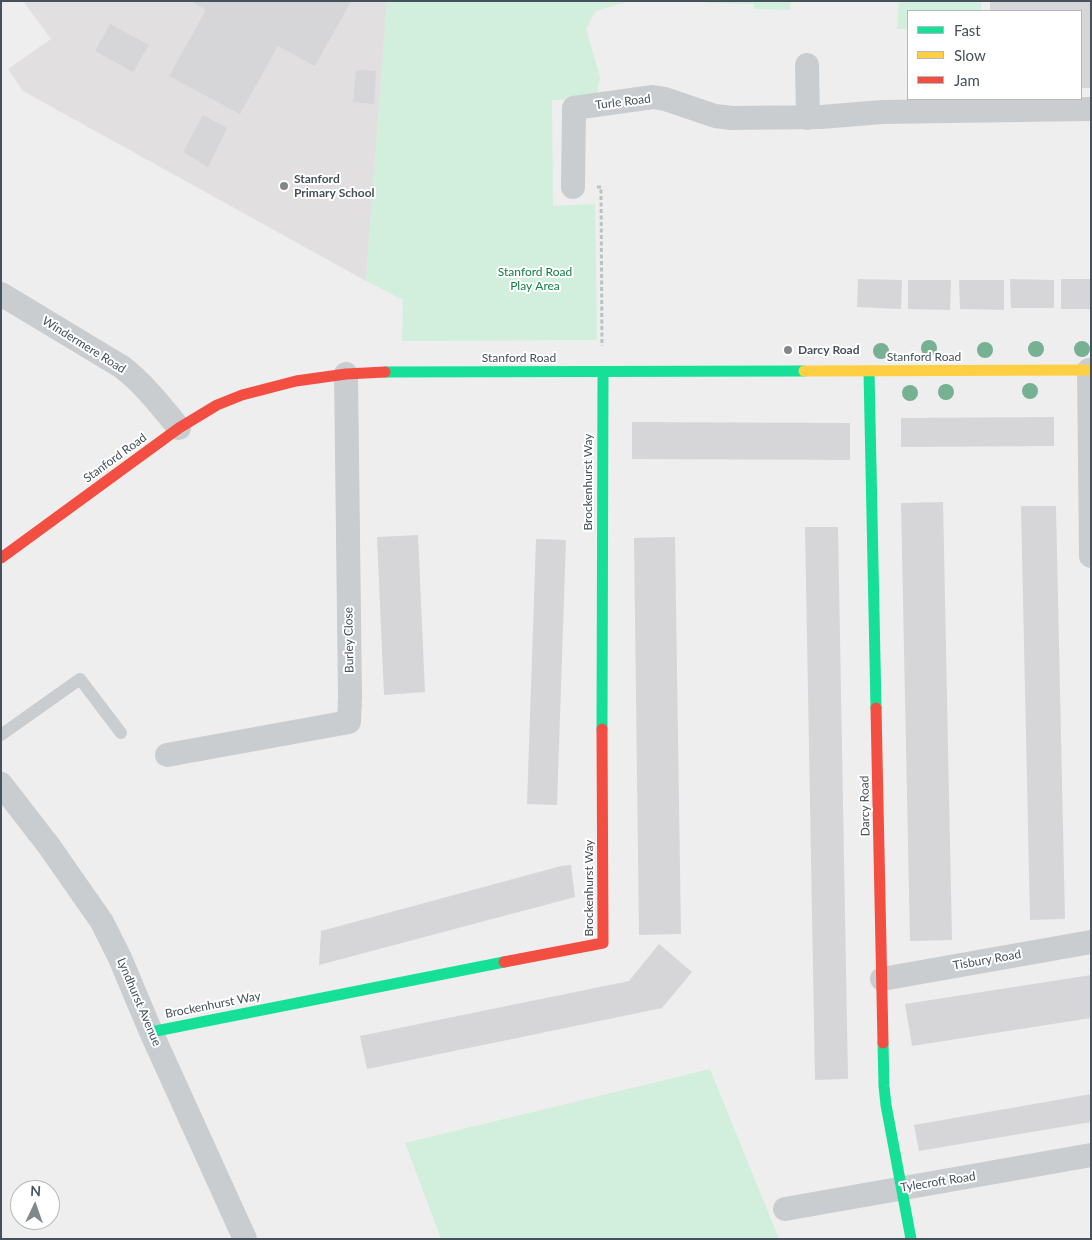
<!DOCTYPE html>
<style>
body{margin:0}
#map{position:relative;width:1092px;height:1240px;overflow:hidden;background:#efeeee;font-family:Lato,sans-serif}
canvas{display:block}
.frame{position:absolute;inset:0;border:2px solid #45515b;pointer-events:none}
.legend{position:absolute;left:907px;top:10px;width:175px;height:90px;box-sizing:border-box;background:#fff;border:1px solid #b5b9bd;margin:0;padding:6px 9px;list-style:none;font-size:15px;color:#45515b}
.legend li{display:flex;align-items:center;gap:10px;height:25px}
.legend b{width:25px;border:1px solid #b5b9bd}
.north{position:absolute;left:10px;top:1180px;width:50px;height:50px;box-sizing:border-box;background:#fff;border:1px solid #b5b9bd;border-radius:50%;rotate:3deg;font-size:14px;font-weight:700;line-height:20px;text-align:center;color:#45515b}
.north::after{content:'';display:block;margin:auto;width:18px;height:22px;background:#80888e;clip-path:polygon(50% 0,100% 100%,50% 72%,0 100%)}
</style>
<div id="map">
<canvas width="1092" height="1240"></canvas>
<div class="frame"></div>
<ul class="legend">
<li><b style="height:6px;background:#16e098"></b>Fast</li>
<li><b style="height:6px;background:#ffcf43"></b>Slow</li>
<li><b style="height:6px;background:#f24e42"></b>Jam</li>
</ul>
<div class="north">N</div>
</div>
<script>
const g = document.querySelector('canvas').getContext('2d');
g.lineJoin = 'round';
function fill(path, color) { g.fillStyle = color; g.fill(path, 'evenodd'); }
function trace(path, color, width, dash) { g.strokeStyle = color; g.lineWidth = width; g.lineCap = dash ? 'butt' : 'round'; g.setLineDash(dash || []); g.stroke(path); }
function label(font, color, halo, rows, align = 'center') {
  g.font = font + ' Lato,sans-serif'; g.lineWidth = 4; g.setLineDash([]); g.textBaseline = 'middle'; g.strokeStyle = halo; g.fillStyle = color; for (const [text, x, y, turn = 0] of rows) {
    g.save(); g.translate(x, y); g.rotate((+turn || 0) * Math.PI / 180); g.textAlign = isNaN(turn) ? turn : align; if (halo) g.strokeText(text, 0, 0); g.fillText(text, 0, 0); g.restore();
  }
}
fill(new Path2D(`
 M 23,1 L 387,1 L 366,281 L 23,91 L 8,69 L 51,39 Z`), '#e1dfe0');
fill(new Path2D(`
 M 387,1 L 630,1 L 596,11 L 586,28 L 600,77 L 596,99 L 552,100 L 553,206 L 595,204 L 597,340 L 402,341 L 403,300 L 366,281 Z
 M 706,1 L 791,1 L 790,10 L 754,9 L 754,4 L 706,3 Z
 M 899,1 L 981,1 L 981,11 L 908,11 L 908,29 L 897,29 Z
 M 710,1069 L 779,1239 L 441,1239 L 405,1143 Z`), '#d1efdc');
fill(new Path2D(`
 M 190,1 L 351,1 L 315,66 L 278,46 L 240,114 L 169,76 L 206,10 Z
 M 990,1 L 1091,1 L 1091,88 L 1081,88 L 1081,11 L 990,11 Z
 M 110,24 L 149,45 L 133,72 L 95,51 Z
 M 356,70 L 376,71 L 374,104 L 353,102 Z
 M 203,115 L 227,128 L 208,167 L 183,152 Z
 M 858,279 L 902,280 L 901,309 L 857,307 Z
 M 1010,279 L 1054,280 L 1054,308 L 1011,308 Z
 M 1061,279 L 1091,279 L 1091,309 L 1061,309 Z
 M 908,280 L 951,280 L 950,310 L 908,309 Z
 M 959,280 L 1004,280 L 1004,310 L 960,309 Z
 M 1054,417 L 1054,446 L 901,447 L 901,418 Z
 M 632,422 L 850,423 L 850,460 L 632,459 Z
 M 943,502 L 952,940 L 910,941 L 901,503 Z
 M 1021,506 L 1056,506 L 1065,919 L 1030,920 Z
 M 805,527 L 838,527 L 848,1079 L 815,1080 Z
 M 418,535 L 425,692 L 384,695 L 377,537 Z
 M 675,537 L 681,934 L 639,935 L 634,538 Z
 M 536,539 L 566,540 L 557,805 L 527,804 Z
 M 571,865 L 575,897 L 319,965 L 321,931 L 561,866 Z
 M 659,944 L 692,972 L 662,1008 L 367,1069 L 360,1036 L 629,981 Z
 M 1091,975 L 1091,1018 L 912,1046 L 905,1004 Z
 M 1091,1094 L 1091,1122 L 919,1151 L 914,1125 Z`), '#d6d6d8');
trace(new Path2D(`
 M 597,187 L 601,187 L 602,346`), '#b7c4bf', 3, [4, 2.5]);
trace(new Path2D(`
 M 1,735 L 80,679 L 121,733`), '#cacdcf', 12);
trace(new Path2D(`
 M 807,65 L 808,118
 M 573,187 L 574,108 L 653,97 L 665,99 L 715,116 L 732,118 L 821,117 L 882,112 L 1091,109
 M 1,294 L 122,367 C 144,384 161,406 179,428
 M 1089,370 L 1091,556
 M 167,755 L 349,722 L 350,697 L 346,374
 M 1,784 L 49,846 L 102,922 L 120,958 L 151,1032 L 245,1239
 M 882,979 L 1091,942
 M 785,1209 L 1091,1155`), '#cacdcf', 24);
trace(new Path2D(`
 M 869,371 L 876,708
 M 385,372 L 804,371
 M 602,729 L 603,372
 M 151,1032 L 504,962
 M 883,1043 L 884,1086 L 886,1105 L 911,1239`), '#16e098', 11);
trace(new Path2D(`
 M 804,371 L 1091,370`), '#ffcf43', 11);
trace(new Path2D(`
 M 1,558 L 179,428 L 217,405 L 242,395 L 296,381 L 346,374 L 385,372
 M 876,708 L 883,1043
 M 504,962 L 603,943 L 602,729`), '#f24e42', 11);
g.fillStyle = '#75b192';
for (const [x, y] of [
 [929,348],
 [1036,349],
 [1082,349],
 [985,350],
 [881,351],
 [1030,391],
 [946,392],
 [910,393]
]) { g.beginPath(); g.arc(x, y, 8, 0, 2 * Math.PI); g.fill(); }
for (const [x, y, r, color] of [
 [284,186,5,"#80888e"],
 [788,350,5,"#80888e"]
]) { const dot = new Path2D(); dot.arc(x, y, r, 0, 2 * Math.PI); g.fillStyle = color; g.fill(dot); trace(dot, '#fff', 2); }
label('12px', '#45515b', '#fff', [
 ["Turle Road",623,102,-7],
 ["Windermere Road",84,345,32],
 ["Stanford Road",924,357],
 ["Stanford Road",519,358],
 ["Stanford Road",115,458,-36],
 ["Brockenhurst Way",588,482,-90],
 ["Burley Close",349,640,-91],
 ["Darcy Road",865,806,-91],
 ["Brockenhurst Way",589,888,-90],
 ["Tisbury Road",987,960,-10],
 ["Lyndhurst Avenue",139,1002,67],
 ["Brockenhurst Way",213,1005,-11],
 ["Tylecroft Road",938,1182,-9]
]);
label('bold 12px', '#45515b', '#fff', [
 ["Stanford",294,179],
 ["Primary School",294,193],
 ["Darcy Road",798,350]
], 'left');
label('12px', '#127f46', '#fff', [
 ["Stanford Road",535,272],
 ["Play Area",535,286]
]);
</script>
